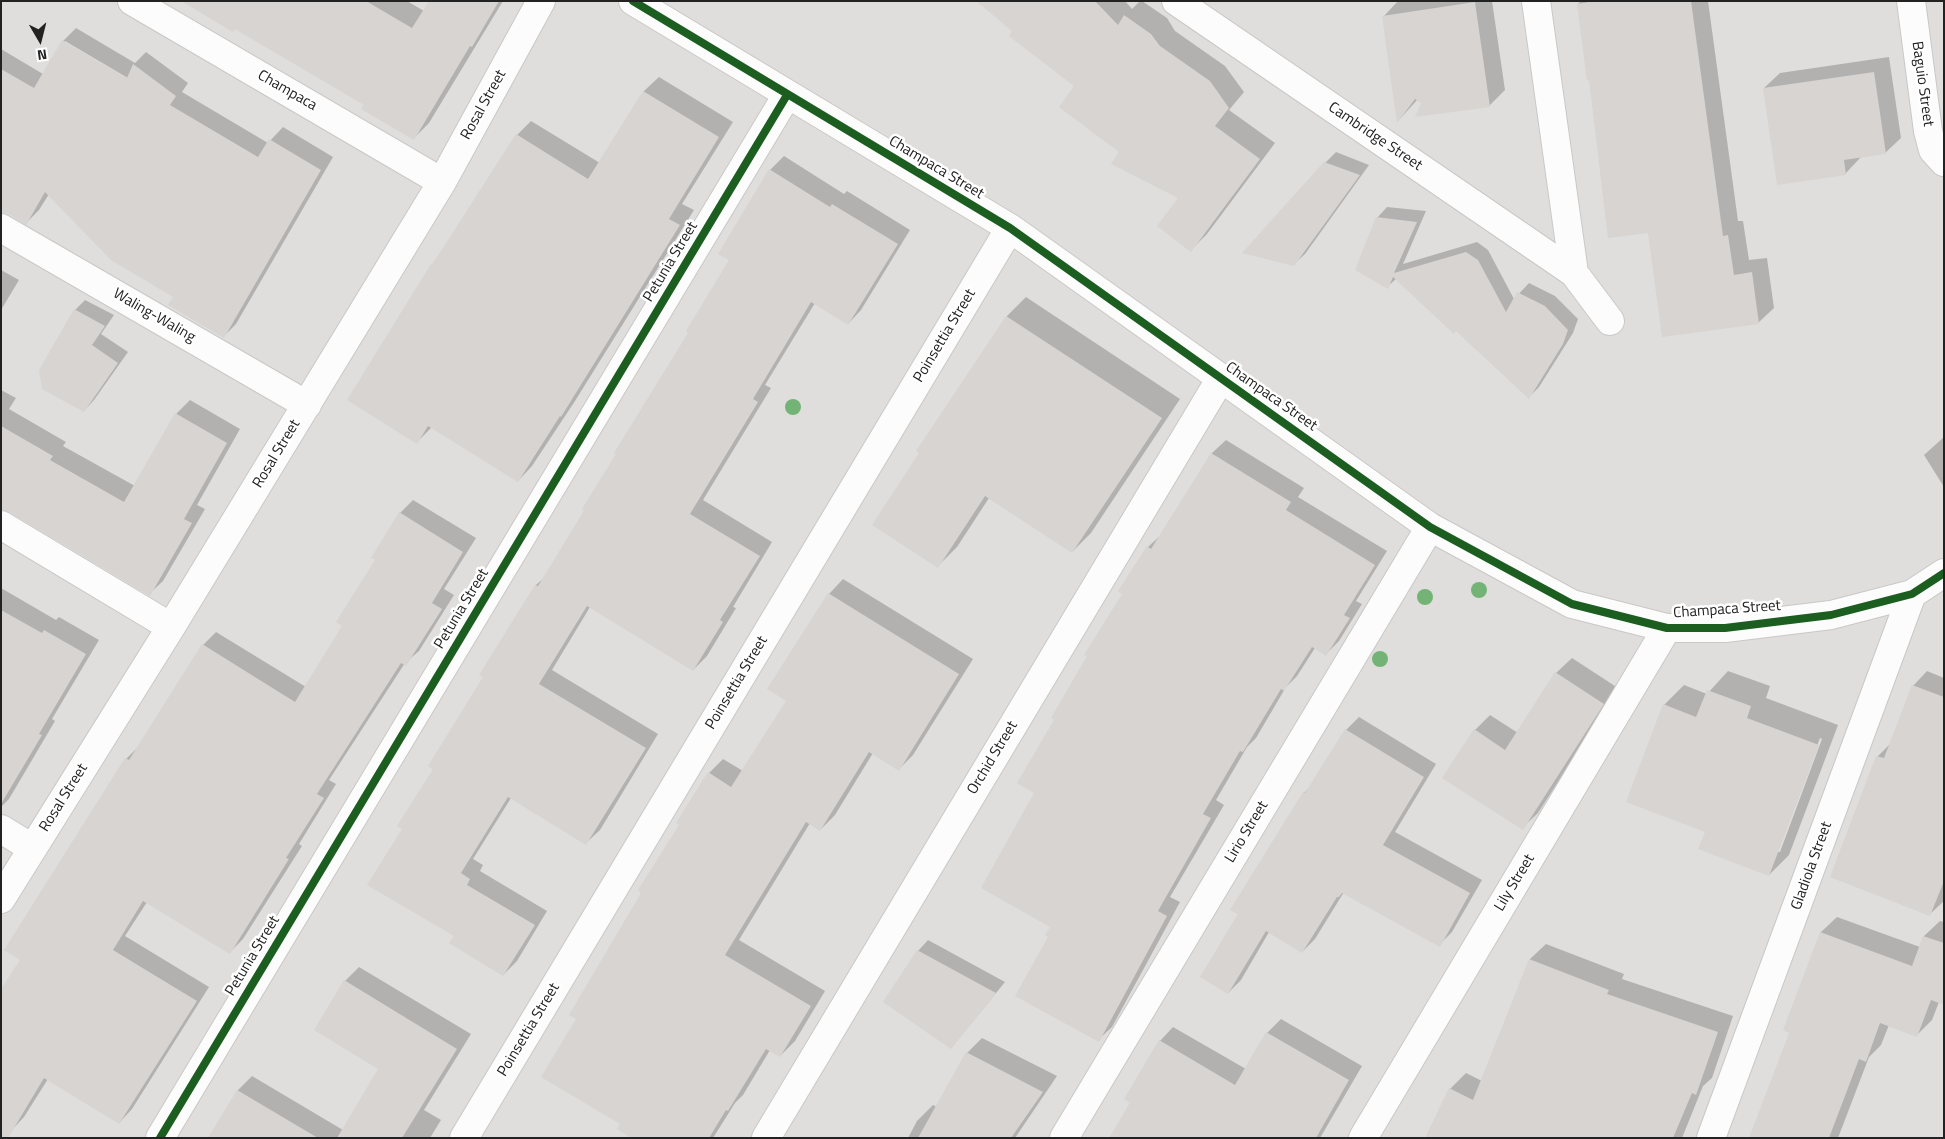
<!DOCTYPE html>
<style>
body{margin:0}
#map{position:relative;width:1945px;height:1139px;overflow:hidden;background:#f0eeeb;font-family:"Titillium Web",sans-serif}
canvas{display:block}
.frame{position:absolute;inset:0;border:2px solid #222;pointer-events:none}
.north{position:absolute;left:15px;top:15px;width:50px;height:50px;-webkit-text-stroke:4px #fff;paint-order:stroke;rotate:172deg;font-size:14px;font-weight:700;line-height:20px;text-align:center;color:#222}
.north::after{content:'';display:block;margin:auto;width:18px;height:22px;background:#222;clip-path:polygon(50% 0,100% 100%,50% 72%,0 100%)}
</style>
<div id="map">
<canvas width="1945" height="1139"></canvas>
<div class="frame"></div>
<div class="north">N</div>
</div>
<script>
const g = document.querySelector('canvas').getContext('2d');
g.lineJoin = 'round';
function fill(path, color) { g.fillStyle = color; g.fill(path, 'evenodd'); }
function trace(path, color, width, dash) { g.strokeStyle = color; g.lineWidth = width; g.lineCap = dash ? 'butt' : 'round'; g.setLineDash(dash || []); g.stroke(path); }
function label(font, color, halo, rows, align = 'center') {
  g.font = font + ' "Titillium Web",sans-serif'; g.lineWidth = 5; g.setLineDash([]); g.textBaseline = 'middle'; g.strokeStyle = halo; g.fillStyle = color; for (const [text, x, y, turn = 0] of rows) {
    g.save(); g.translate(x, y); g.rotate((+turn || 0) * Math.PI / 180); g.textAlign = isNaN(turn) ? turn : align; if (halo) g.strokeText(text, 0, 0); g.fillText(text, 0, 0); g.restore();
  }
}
fill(new Path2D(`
 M 1,1 L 1944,1 L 1944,1138 L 1,1138 Z`), '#dfdedc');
fill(new Path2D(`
 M 184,1 L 407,1 L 424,11 L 430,1 L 503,1 L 429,123 L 414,138 L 366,104 L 236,28 Z
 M 978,1 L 1125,1 L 1132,9 L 1140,1 L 1142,1 L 1167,18 L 1175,31 L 1225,66 L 1244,92 L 1229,110 L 1275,143 L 1207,234 L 1191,250 L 1180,198 L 1121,152 L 1076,85 Z
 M 1398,1 L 1492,1 L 1505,90 L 1489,106 L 1423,102 L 1418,99 L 1398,121 L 1384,16 Z
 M 1581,1 L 1708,1 L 1738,221 L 1743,221 L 1749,260 L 1767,258 L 1774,308 L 1758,323 L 1649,232 L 1590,79 L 1578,4 Z
 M 76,28 L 135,63 L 146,52 L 188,83 L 182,92 L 268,143 L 283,127 L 333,157 L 236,324 L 224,336 L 49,194 L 39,210 L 26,223 L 9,213 L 1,211 L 1,49 L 43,74 L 63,41 ZM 65,41 L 133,81 L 132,83 L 65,44 Z
 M 1889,57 L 1901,138 L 1885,153 L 1861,157 L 1845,174 L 1764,88 L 1780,73 Z
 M 659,77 L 733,122 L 682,204 L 694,210 L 575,401 L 532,466 L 518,481 L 432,427 L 417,442 L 432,265 L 437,259 L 517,135 L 531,121 L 600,163 L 644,91 Z
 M 1336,152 L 1369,165 L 1305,254 L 1294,264 L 1325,163 Z
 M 784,156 L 844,194 L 847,191 L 910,230 L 861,310 L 848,324 L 815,303 L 765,385 L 771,388 L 703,500 L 772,542 L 733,607 L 736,608 L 707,656 L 693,670 L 590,607 L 552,670 L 658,734 L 600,830 L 586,843 L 511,798 L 473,859 L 483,865 L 480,871 L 547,911 L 517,961 L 503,975 L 403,828 L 485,677 L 481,674 L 536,585 L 546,576 L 690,332 L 731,260 L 770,170 Z
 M 1387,207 L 1426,211 L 1403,264 L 1477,242 L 1488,250 L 1514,299 L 1529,283 L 1555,296 L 1578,319 L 1573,333 L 1539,387 L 1529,397 L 1457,330 L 1396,279 L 1387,287 L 1377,218 Z
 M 1,270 L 19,280 L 1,310 Z
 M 1026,297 L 1180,399 L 1091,533 L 1072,552 L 989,498 L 957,547 L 938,566 L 1007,316 Z
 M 85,300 L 114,315 L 101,334 L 128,352 L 94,400 L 84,411 L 75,310 Z
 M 1,390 L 16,398 L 9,409 L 66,442 L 63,446 L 135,486 L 176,414 L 190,400 L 240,429 L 197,505 L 205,509 L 163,581 L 149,594 L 10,510 L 1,508 Z
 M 1944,437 L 1944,487 L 1924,455 Z
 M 1226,440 L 1304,488 L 1298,497 L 1387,551 L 1356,601 L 1362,604 L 1339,641 L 1326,654 L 1315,648 L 1297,676 L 1286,687 L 1256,738 L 1247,747 L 1216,800 L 1224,805 L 1170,897 L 1180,902 L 1112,1027 L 1098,1040 L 1050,936 L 1052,926 L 1036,793 L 1056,719 L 1124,593 L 1120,591 L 1148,547 L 1162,534 L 1212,453 Z
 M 413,500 L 476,538 L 444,589 L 454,595 L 419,651 L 405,663 L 329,780 L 336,784 L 299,844 L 302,846 L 243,939 L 229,953 L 147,902 L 125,936 L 209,987 L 132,1109 L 119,1123 L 48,1079 L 24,1117 L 11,1131 L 21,960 L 126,759 L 139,746 L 203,645 L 216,632 L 306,687 L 344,626 L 400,513 Z
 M 843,579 L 973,659 L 913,755 L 899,769 L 873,753 L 835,815 L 820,830 L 810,823 L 739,940 L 825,991 L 795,1041 L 780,1056 L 770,1050 L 743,1095 L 735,1103 L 713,1138 L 634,1138 L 622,1123 L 578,1018 L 709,773 L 723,759 L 743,771 L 788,700 L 829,594 Z
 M 1,588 L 56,620 L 59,617 L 99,640 L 52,719 L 55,721 L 9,799 L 1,807 Z
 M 1572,658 L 1618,688 L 1538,813 L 1522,828 L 1475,730 L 1490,715 L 1518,733 L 1556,673 Z
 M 1728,671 L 1770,686 L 1766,698 L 1838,725 L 1789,855 L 1769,875 L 1706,831 L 1664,705 L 1684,685 L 1707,694 ZM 1820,738 L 1822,739 L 1780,852 L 1777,852 Z
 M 1927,671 L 1944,678 L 1944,901 L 1930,914 L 1831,877 L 1878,756 L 1891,743 L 1913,686 Z
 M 1359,717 L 1436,764 L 1395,832 L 1482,880 L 1452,932 L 1439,945 L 1344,892 L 1315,939 L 1302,952 L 1269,932 L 1241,980 L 1228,993 L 1239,914 L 1232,909 L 1304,793 L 1312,785 L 1346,730 Z
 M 1837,917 L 1920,947 L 1924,936 L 1940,921 L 1944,922 L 1944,1004 L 1939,1002 L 1932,1020 L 1916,1036 L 1889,1025 L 1881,1045 L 1869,1057 L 1838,1138 L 1750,1138 L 1791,1032 L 1784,1030 L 1821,932 Z
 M 928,940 L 1005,982 L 951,1048 L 918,951 Z
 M 1546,944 L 1624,974 L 1622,979 L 1733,1016 L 1712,1078 L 1703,1086 L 1682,1138 L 1427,1138 L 1450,1089 L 1466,1073 L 1482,1081 L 1530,959 Z
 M 359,967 L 471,1034 L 424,1110 L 441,1120 L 430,1138 L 209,1138 L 238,1090 L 252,1076 L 343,1130 L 380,1068 L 345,981 Z
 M 1281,1019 L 1362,1066 L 1320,1138 L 1111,1138 L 1131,1102 L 1160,1041 L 1173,1027 L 1246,1069 L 1267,1033 Z
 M 982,1038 L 1057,1076 L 1015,1138 L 908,1138 L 917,1121 L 933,1105 L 937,1107 L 967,1053 Z`), '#0003');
fill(new Path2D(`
 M 181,1 L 366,1 L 412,28 L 429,1 L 499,1 L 472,47 L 470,46 L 414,140 L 361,109 L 364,105 L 235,29 L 233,32 Z
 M 976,1 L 1095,1 L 1118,25 L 1124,15 L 1151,34 L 1160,46 L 1210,81 L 1229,108 L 1215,126 L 1260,159 L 1191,252 L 1157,226 L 1178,198 L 1111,164 L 1119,152 L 1059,107 L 1074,86 L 1009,36 L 1012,31 Z
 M 1595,1 L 1691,1 L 1723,236 L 1728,235 L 1734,275 L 1752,272 L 1759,324 L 1662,337 L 1648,233 L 1608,238 L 1589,80 L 1587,81 L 1577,4 Z
 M 1475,2 L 1490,107 L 1415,117 L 1421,103 L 1415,99 L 1397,123 L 1382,16 Z
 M 62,40 L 127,78 L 133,64 L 176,96 L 170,105 L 258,157 L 269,139 L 321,170 L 224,338 L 168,305 L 173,297 L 111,260 L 45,192 L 26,225 L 9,214 L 1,212 L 1,69 L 34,88 Z
 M 1874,72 L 1886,154 L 1844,160 L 1846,175 L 1777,185 L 1763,88 Z
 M 643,91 L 719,137 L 669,219 L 680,225 L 561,417 L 560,416 L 518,482 L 428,426 L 417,444 L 347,400 L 431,264 L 432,265 L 516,134 L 588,179 Z
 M 1324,162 L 1360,175 L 1294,266 L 1242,253 Z
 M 769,169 L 830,207 L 832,204 L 898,244 L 848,325 L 811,302 L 753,399 L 758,402 L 690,514 L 760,556 L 720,620 L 723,622 L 693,671 L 587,606 L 539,684 L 646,748 L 586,845 L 508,797 L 461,873 L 470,879 L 467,885 L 535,925 L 503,976 L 449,943 L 454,936 L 367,885 L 402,829 L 397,826 L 433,769 L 428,766 L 483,677 L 479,675 L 535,585 L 538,586 L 584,511 L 582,509 L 616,454 L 614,453 L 688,333 L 686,331 L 729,260 L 718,254 Z
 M 1376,217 L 1417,222 L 1394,273 L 1466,252 L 1478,260 L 1506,312 L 1517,292 L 1545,306 L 1568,330 L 1563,344 L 1529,399 L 1456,331 L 1454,334 L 1393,277 L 1388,289 L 1355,270 Z
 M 74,309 L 105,326 L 92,345 L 118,363 L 84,412 L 42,389 L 39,370 Z
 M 1006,316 L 1162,418 L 1072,553 L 985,496 L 938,568 L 872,525 L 919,453 L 916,451 Z
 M 175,413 L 227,443 L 184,519 L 192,523 L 150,596 L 9,512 L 1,509 L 1,426 L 53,456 L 50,460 L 124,502 Z
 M 1211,453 L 1291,502 L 1286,510 L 1375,565 L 1344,615 L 1350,618 L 1326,656 L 1312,647 L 1284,691 L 1281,689 L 1243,752 L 1240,751 L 1203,814 L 1211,818 L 1158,911 L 1167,916 L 1099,1042 L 1015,996 L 1048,937 L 1045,935 L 1050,927 L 981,888 L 1034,793 L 1017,783 L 1054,720 L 1051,718 L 1087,656 L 1084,655 L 1122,594 L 1118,591 L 1147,546 L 1151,549 Z
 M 399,512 L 463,552 L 432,603 L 442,609 L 406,666 L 401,663 L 317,794 L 324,798 L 286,858 L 289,859 L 230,954 L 143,901 L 113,950 L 197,1001 L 119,1124 L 44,1078 L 8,1138 L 1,1138 L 1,989 L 20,960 L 4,950 L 125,758 L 129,760 L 202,644 L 295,702 L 342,626 L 336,622 L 375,560 L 371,558 Z
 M 828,593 L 959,674 L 899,771 L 869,752 L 820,831 L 806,822 L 725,955 L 811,1006 L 780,1057 L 766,1049 L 728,1111 L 726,1110 L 709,1138 L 631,1138 L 617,1129 L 620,1124 L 541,1077 L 576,1019 L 569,1015 L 641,893 L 638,890 L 679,825 L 676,823 L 708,772 L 731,787 L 786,701 L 767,689 Z
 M 1,610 L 42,633 L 44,630 L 86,654 L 39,734 L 42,735 L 1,804 Z
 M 1555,672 L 1604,704 L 1523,830 L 1442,778 L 1474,729 L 1505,750 Z
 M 1912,685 L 1944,697 L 1944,881 L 1930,916 L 1830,877 L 1876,756 L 1884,758 Z
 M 1707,690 L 1751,706 L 1747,718 L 1819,745 L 1769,876 L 1698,849 L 1705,832 L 1626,802 L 1663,704 L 1696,717 Z
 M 1345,729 L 1424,777 L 1383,845 L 1470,893 L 1440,947 L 1342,893 L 1339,897 L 1337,897 L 1302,953 L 1266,931 L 1228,994 L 1200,977 L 1238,914 L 1230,910 L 1303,792 L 1305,793 Z
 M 1820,932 L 1912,966 L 1923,936 L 1944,943 L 1944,1005 L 1931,1000 L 1917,1037 L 1880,1023 L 1866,1062 L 1859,1059 L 1829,1138 L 1749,1138 L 1789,1033 L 1783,1030 Z
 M 917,950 L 996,993 L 951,1049 L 883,1002 Z
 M 1529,959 L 1609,990 L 1607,994 L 1718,1032 L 1696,1095 L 1692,1093 L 1673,1138 L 1425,1138 L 1449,1088 L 1473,1100 Z
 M 344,980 L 457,1049 L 402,1138 L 337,1138 L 378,1069 L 314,1030 Z
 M 1266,1032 L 1349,1080 L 1316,1138 L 1109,1138 L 1130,1103 L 1124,1099 L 1159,1040 L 1235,1085 Z
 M 966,1052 L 1043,1092 L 1011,1138 L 918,1138 Z
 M 237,1090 L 318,1138 L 208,1138 Z`), '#d7d4d2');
const minor = new Path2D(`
 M 132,1 L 442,182
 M 633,1 L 1010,228 L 1430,527 L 1572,604 L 1667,628 L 1725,628 L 1831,615 L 1912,594 L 1944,573
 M 1176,1 L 1574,273 L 1610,321
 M 1536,1 L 1574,273
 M 1911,1 L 1928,131 L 1933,150 L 1944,162
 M 1,228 L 307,405
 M 1,525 L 171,627
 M 1,829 L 32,848
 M 1,899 L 171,627 L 442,182 L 541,1
 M 160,1138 L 787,95
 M 464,1138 L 1010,228
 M 766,1138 L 1221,378
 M 1064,1138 L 1430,527
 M 1363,1138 L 1667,628
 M 1711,1138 L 1912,594`);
trace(minor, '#c9c8c7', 30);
trace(minor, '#fdfcfc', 28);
trace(new Path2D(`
 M 633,1 L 1010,228 L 1430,527 L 1572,604 L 1667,628 L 1725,628 L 1831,615 L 1912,594 L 1944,573
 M 160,1138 L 787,95`), '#1b5e20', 8);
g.fillStyle = '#73b476';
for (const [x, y] of [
 [793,407],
 [1479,590],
 [1425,597],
 [1380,659]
]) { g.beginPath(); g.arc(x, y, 8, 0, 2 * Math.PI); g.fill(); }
label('15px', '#222', '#fff', [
 ["Baguio Street",1922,84,82],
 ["Champaca",287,91,30],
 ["Rosal Street",484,105,-61],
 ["Cambridge Street",1375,137,34],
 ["Champaca Street",936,168,31],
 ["Petunia Street",671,262,-59],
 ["Waling-Waling",154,316,30],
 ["Poinsettia Street",945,336,-59],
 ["Champaca Street",1271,397,35],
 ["Rosal Street",277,454,-59],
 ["Petunia Street",462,609,-59],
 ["Champaca Street",1727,610,-4],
 ["Poinsettia Street",737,683,-59],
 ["Orchid Street",993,758,-59],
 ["Rosal Street",64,798,-58],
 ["Lirio Street",1247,832,-59],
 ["Gladiola Street",1812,866,-70],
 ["Lily Street",1515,883,-59],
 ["Petunia Street",253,956,-59],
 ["Poinsettia Street",529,1030,-59]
]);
</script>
